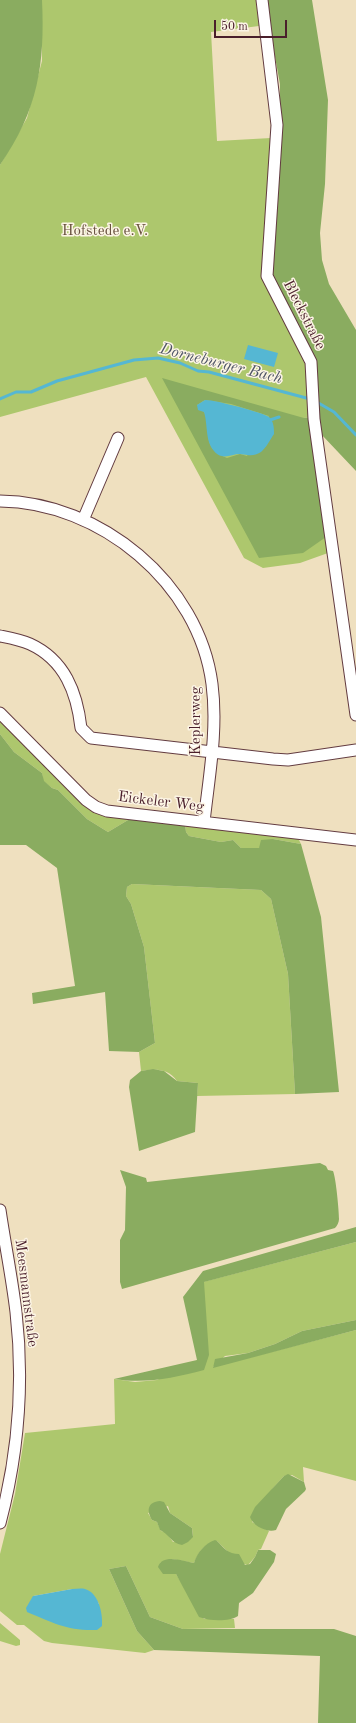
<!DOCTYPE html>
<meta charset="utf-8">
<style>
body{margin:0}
#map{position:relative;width:356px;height:1723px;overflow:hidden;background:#efe0bf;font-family:"Old Standard TT",serif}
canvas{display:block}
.scale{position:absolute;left:214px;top:20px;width:73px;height:18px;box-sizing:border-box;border:2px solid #4a1f2b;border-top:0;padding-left:5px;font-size:12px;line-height:14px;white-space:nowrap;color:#4a1f2b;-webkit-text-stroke:3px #fcf5e5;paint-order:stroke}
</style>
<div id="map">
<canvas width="356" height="1723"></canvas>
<div class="scale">50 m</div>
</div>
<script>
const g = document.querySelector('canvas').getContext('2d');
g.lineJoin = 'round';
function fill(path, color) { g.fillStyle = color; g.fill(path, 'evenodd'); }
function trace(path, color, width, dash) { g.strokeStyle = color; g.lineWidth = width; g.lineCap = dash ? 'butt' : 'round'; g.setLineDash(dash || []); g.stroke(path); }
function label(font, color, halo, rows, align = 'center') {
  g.font = font + ' "Old Standard TT",serif'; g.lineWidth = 3; g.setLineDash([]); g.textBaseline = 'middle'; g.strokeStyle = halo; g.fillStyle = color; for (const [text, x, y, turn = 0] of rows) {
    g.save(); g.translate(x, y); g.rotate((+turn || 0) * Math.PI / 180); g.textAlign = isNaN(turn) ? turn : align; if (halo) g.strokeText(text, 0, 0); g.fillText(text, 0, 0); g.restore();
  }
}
fill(new Path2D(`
 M 42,0 L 256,0 L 259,26 L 211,32 L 217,141 L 271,138 L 311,362 L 311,417 L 304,418 L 328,553 L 300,563 L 263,568 L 244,558 L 146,377 L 0,417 L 0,165 L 27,118 L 42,61 Z
 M 0,717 L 77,795 L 133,817 L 108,832 L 87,819 L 58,790 L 52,788 L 43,781 L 42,773 L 14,752 L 0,734 Z
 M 185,824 L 298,838 L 301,844 L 273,839 L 259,848 L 241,848 L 233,840 L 221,842 L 189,836 L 186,832 Z
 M 132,884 L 261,890 L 271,899 L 288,974 L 295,1094 L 197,1096 L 198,1083 L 177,1081 C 168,1068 155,1069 141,1071 L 139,1052 L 155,1043 L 144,947 L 131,904 L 126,896 L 127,887 Z
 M 356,1242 L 356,1320 L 302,1331 L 275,1344 L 248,1353 L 225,1356 L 213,1367 L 356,1330 L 356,1481 L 303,1467 L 304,1482 L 292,1475 L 284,1476 L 273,1488 L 252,1522 L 269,1531 L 261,1549 L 258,1550 L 255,1557 L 248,1565 C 241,1565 223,1547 217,1541 C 205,1543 199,1551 194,1563 L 172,1559 L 160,1563 L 176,1574 L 204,1619 L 234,1619 L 235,1628 L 183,1629 L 150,1617 L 126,1566 L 109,1569 L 137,1631 L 154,1650 L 145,1653 L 52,1643 L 44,1641 L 24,1625 L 17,1625 L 0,1611 L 0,1554 L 15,1494 L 25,1433 L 115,1424 L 114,1379 L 135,1382 L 157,1380 L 208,1355 L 203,1282 ZM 168,1506 L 170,1513 L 192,1528 L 193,1536 L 173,1542 L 166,1532 L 161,1531 L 157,1522 L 152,1520 L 148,1513 ZM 72,1589 C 88,1589 91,1590 99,1604 L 33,1596 Z
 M 0,1623 L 20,1640 L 20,1645 L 16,1646 L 0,1641 Z`), '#adc76d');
fill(new Path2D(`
 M 0,0 L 42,0 C 45,65 38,110 0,165 Z
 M 267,0 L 312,0 L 328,100 L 325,184 L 320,233 L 322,260 L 329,284 L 356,330 L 356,471 L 321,434 L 311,362 L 267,276 L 280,125 L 280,84 L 269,24 Z
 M 162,378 L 304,418 L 311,417 L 326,537 L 303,553 L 259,558 ZM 205,400 L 231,404 L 269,416 L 247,456 L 240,454 L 227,458 C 197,446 215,428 204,412 C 202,409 199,407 197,405 Z
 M 0,734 L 14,752 L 42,773 L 44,781 L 52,788 L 58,790 L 87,819 L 108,832 L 133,817 L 185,824 L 186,832 L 189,836 L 221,842 L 233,840 L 241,848 L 259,848 L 261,840 L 273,839 L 301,844 L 321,917 L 339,1092 L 295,1094 L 288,974 L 271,899 L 261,890 L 132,884 L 127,887 L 126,896 L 131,904 L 144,947 L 155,1043 L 139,1052 L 109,1051 L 105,992 L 33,1004 L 32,993 L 75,986 L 57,868 L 26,845 L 0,845 Z
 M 153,1069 L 164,1071 L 177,1081 L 198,1083 L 195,1132 L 139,1151 L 129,1087 L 130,1080 L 141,1071 Z
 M 320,1163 L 326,1166 L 328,1170 L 333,1171 C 336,1178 339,1211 339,1219 C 339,1222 337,1226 335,1228 L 122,1289 L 120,1282 L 120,1240 L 125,1230 L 126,1187 L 120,1170 L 146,1178 L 147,1182 Z
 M 356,1227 L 356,1242 L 204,1282 L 209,1355 L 204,1370 C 173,1378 146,1384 114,1379 L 197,1360 L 183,1297 L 203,1271 Z
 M 356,1320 L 356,1330 L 213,1368 L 215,1359 L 248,1353 L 275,1344 L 302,1331 Z
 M 288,1474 L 304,1482 L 306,1489 L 305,1491 L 286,1509 L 276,1530 C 267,1533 253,1526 250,1517 L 255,1507 L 284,1476 Z
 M 160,1501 L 164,1502 L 170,1513 L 192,1528 L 193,1537 L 188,1542 L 182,1545 C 171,1543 169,1534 160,1530 L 157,1522 L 152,1520 C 146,1510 148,1502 160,1501 Z
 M 215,1540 L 217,1541 C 224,1548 228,1554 239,1554 L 245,1565 L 250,1564 L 255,1557 L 258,1550 L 270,1550 L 276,1554 L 274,1562 L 253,1593 L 239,1603 L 238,1616 C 229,1622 209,1621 199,1617 L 176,1574 L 163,1574 L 158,1567 C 162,1553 184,1561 194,1563 C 197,1553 205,1543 215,1540 Z
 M 126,1566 L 150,1617 L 183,1629 L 334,1629 L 356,1636 L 356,1723 L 318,1723 L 320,1656 L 154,1650 L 137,1631 L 109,1569 Z`), '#8aac60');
fill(new Path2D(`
 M 248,345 L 278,353 L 274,367 L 244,359 Z
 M 205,400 C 212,399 265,413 269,417 C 274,421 274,429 274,434 C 270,440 266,448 261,452 C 253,457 249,455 240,454 C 231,454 222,461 214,451 C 205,441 208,425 204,412 L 198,410 L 197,405 Z
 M 72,1589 C 76,1589 81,1588 85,1589 C 99,1593 103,1614 102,1626 L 97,1630 C 67,1631 54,1623 27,1612 L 26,1608 L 33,1596 Z`), '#55b7d3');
trace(new Path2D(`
 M 0,399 L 16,392 L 31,392 L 57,381 L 134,360 L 158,358 L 180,363 L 198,371 L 209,372 L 310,399
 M 315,401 L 334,412 L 356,435
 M 267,421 L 279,417`), '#55b7d3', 3);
const minor = new Path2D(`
 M 262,0 L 277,125 L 267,276 L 311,362 L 314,419 L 356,715
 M 0,501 C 100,502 199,583 212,684 C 218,730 209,776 204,822
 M 83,520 L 118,438
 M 0,636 C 10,638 21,640 30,644 C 65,660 77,693 81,728 L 91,738 L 273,759 L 288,760 L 356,750
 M 0,713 L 86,800 L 96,807 L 107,811 L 356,840
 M 0,1210 C 5,1244 12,1278 16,1312 C 24,1382 18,1455 0,1523`);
trace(minor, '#633c41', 13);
trace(minor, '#fff', 11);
label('15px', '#68513f', '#fcf5e5', [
 ["Hofstede e.V.",105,231]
]);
label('15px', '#4a1f2b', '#fcf5e5', [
 ["Bleckstraße",304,315,63],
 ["Keplerweg",196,721,-90],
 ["Eickeler Weg",161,802,7],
 ["Meesmannstraße",26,1293,83]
]);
label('italic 16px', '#4e5466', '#fcf5e5', [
 ["Dorneburger Bach",221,364,14]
]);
</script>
